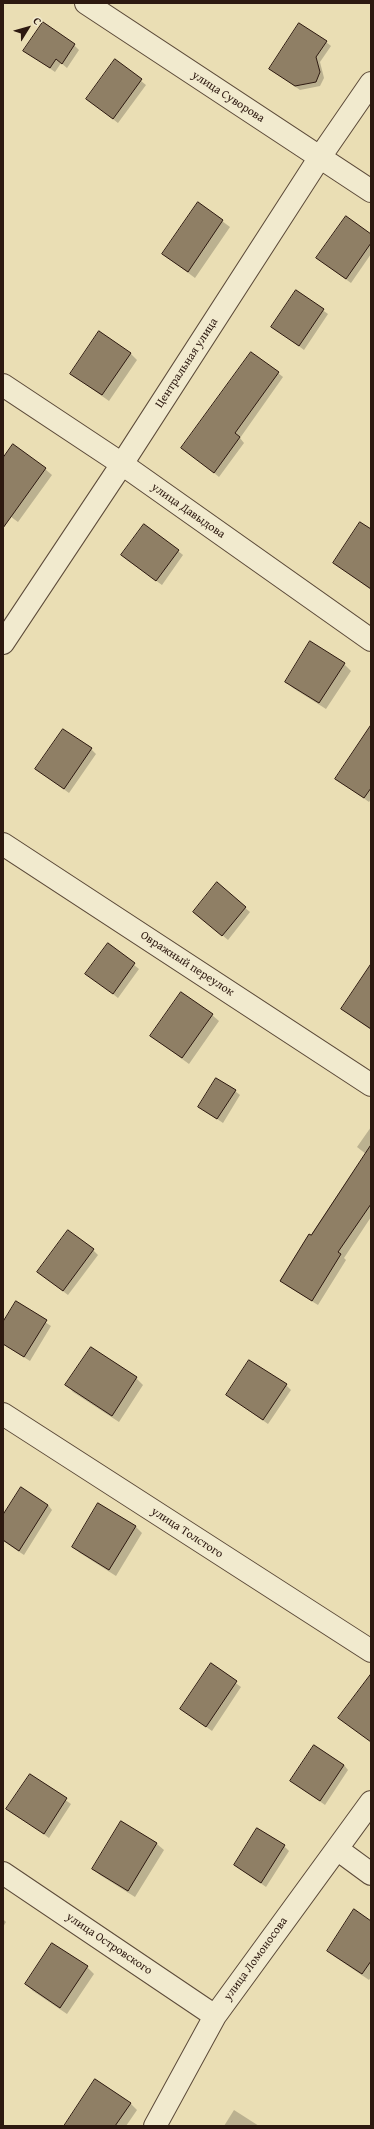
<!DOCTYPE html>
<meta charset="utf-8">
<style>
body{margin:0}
#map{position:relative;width:374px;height:2129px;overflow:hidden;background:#eadeb4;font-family:"Gentium Book Plus",serif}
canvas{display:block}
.frame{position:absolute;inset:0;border:4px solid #2d1910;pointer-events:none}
.north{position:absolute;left:8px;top:8px;width:40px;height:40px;-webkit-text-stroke:3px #f1eace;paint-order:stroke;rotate:53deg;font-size:11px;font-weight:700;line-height:16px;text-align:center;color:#2d1910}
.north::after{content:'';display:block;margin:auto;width:14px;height:18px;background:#2d1910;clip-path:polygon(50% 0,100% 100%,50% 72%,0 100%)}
</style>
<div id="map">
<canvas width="374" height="2129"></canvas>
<div class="frame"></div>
<div class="north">С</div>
</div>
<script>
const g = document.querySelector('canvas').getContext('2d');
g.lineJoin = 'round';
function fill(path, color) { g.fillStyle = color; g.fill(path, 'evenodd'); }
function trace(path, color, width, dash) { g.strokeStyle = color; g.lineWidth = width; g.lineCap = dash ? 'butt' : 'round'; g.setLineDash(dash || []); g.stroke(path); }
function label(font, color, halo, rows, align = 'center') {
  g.font = font + ' "Gentium Book Plus",serif'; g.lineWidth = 3; g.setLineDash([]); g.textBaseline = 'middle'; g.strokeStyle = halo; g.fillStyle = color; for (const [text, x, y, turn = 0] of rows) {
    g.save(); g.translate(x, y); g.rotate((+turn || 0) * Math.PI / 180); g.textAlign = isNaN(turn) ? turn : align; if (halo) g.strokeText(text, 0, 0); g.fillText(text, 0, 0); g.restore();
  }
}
fill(new Path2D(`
 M 326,42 L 331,46 L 320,62 L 324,78 L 320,86 L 300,90 L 270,69 Z
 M 74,45 L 79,50 L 67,68 L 61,63 L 55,72 L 25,51 Z
 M 115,60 L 146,85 L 118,123 L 87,99 Z
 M 198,203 L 230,227 L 195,278 L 163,254 Z
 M 371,235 L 371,254 L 351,283 L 322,262 Z
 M 296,291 L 328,314 L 304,350 L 272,326 Z
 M 130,353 L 137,360 L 109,401 L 71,374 Z
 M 278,373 L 283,377 L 240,438 L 244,443 L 219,477 L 183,448 Z
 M 3,460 L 45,469 L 52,475 L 18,522 L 3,511 Z
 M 371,530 L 371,590 L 334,563 Z
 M 178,551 L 183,555 L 162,585 L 127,560 Z
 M 344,664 L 351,671 L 326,709 L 293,688 L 286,681 Z
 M 371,744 L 371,799 L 369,802 L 336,779 Z
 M 91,749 L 96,754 L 69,793 L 36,769 Z
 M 217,884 L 250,912 L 228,940 L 199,916 Z
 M 108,944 L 139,969 L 118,998 L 87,974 Z
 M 371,966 L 371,1030 L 342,1009 Z
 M 212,1015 L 219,1021 L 189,1064 L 151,1036 Z
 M 235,1091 L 240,1095 L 223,1123 L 199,1107 Z
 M 371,1127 L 371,1217 L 344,1258 L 346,1260 L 318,1305 L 287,1286 L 281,1280 L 366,1154 L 357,1147 Z
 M 93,1250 L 98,1255 L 68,1295 L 43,1276 Z
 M 16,1303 L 51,1326 L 30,1361 L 3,1344 L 3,1324 Z
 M 136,1378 L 143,1385 L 119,1422 L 73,1392 L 67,1385 Z
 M 286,1385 L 291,1390 L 268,1424 L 227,1395 Z
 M 99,1504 L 136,1527 L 142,1533 L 116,1576 L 80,1553 L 73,1546 Z
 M 48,1505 L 52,1510 L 24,1555 L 3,1541 L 3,1517 Z
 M 211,1665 L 241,1687 L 212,1731 L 181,1709 Z
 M 344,1765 L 348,1770 L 325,1805 L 291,1781 Z
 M 30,1775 L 71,1804 L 49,1838 L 8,1809 Z
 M 121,1822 L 157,1844 L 164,1850 L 135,1897 L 100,1875 L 93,1869 Z
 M 284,1846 L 289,1851 L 266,1887 L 235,1865 Z
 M 3,1919 L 6,1922 L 3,1927 Z
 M 371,1922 L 371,1977 L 369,1980 L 335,1957 L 328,1950 Z
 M 87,1967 L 94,1974 L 67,2014 L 33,1991 L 26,1984 Z
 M 130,2103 L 137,2110 L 126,2126 L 75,2126 Z
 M 234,2110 L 259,2126 L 224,2126 Z`), '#0003');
const building = new Path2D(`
 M 43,22 L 75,44 L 62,64 L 56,59 L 50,68 L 23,51 Z
 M 299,23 L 327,41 L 316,57 L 320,72 L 316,82 L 295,86 L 269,69 Z
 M 115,59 L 142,79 L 113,119 L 86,99 Z
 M 198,202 L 223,220 L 188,272 L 162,254 Z
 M 346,216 L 371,234 L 371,243 L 346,279 L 316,258 Z
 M 296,290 L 324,309 L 299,346 L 271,327 Z
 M 99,331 L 131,353 L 102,395 L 70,374 Z
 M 251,352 L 279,372 L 235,433 L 240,437 L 214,473 L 181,448 Z
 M 13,444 L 46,468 L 3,528 L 3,458 Z
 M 360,522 L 371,529 L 371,589 L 333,563 Z
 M 144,524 L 179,550 L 156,581 L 121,555 Z
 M 310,641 L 345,663 L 319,703 L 285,682 Z
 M 371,725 L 371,788 L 364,798 L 335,779 Z
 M 63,729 L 92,748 L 64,789 L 35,769 Z
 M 217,882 L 246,907 L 222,936 L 193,912 Z
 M 108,943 L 135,963 L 113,994 L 85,974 Z
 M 371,964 L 371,1029 L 341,1009 Z
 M 181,992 L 213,1014 L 182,1058 L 150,1036 Z
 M 216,1078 L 236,1090 L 217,1119 L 198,1107 Z
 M 371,1145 L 371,1204 L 338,1252 L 341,1254 L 312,1301 L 280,1281 L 309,1234 L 311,1235 Z
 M 68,1230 L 94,1249 L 63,1291 L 37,1272 Z
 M 16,1301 L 47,1320 L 24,1357 L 3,1344 L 3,1322 Z
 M 91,1347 L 137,1377 L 112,1416 L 65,1385 Z
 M 249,1360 L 287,1384 L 263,1420 L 226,1395 Z
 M 21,1487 L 48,1505 L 19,1551 L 3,1540 L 3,1515 Z
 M 98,1503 L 136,1526 L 109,1570 L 72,1547 Z
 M 211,1663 L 237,1681 L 206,1727 L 180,1709 Z
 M 371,1674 L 371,1742 L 338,1718 Z
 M 314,1745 L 344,1765 L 320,1801 L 290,1781 Z
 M 30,1774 L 67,1798 L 44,1834 L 6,1809 Z
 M 121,1821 L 157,1843 L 128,1891 L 92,1869 Z
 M 257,1828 L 285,1845 L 261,1883 L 234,1865 Z
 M 354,1909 L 371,1921 L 371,1961 L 362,1974 L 327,1951 Z
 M 52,1943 L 88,1966 L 60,2008 L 25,1984 Z
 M 95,2079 L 131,2103 L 115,2126 L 64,2126 Z`);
fill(building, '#8f7f65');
trace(building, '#2d1910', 1);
const minor = new Path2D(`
 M 86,3 L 371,191
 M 3,385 L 122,464 L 371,640
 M 3,643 L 122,464 L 320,157 L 371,83
 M 3,844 L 371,1085
 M 3,1414 L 371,1651
 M 337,1849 L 371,1874
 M 3,1873 L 215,2016
 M 155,2126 L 215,2016 L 371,1802`);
trace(minor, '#5c4a39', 24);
trace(minor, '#f1eace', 22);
label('12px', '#2d1910', '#f1eace', [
 ["улица Суворова",228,97,33],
 ["Центральная улица",187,363,-57],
 ["улица Давыдова",188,511,35],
 ["Овражный переулок",187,964,33],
 ["улица Толстого",187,1533,33],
 ["улица Островского",109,1944,34],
 ["улица Ломоносова",256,1959,-54]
]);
</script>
